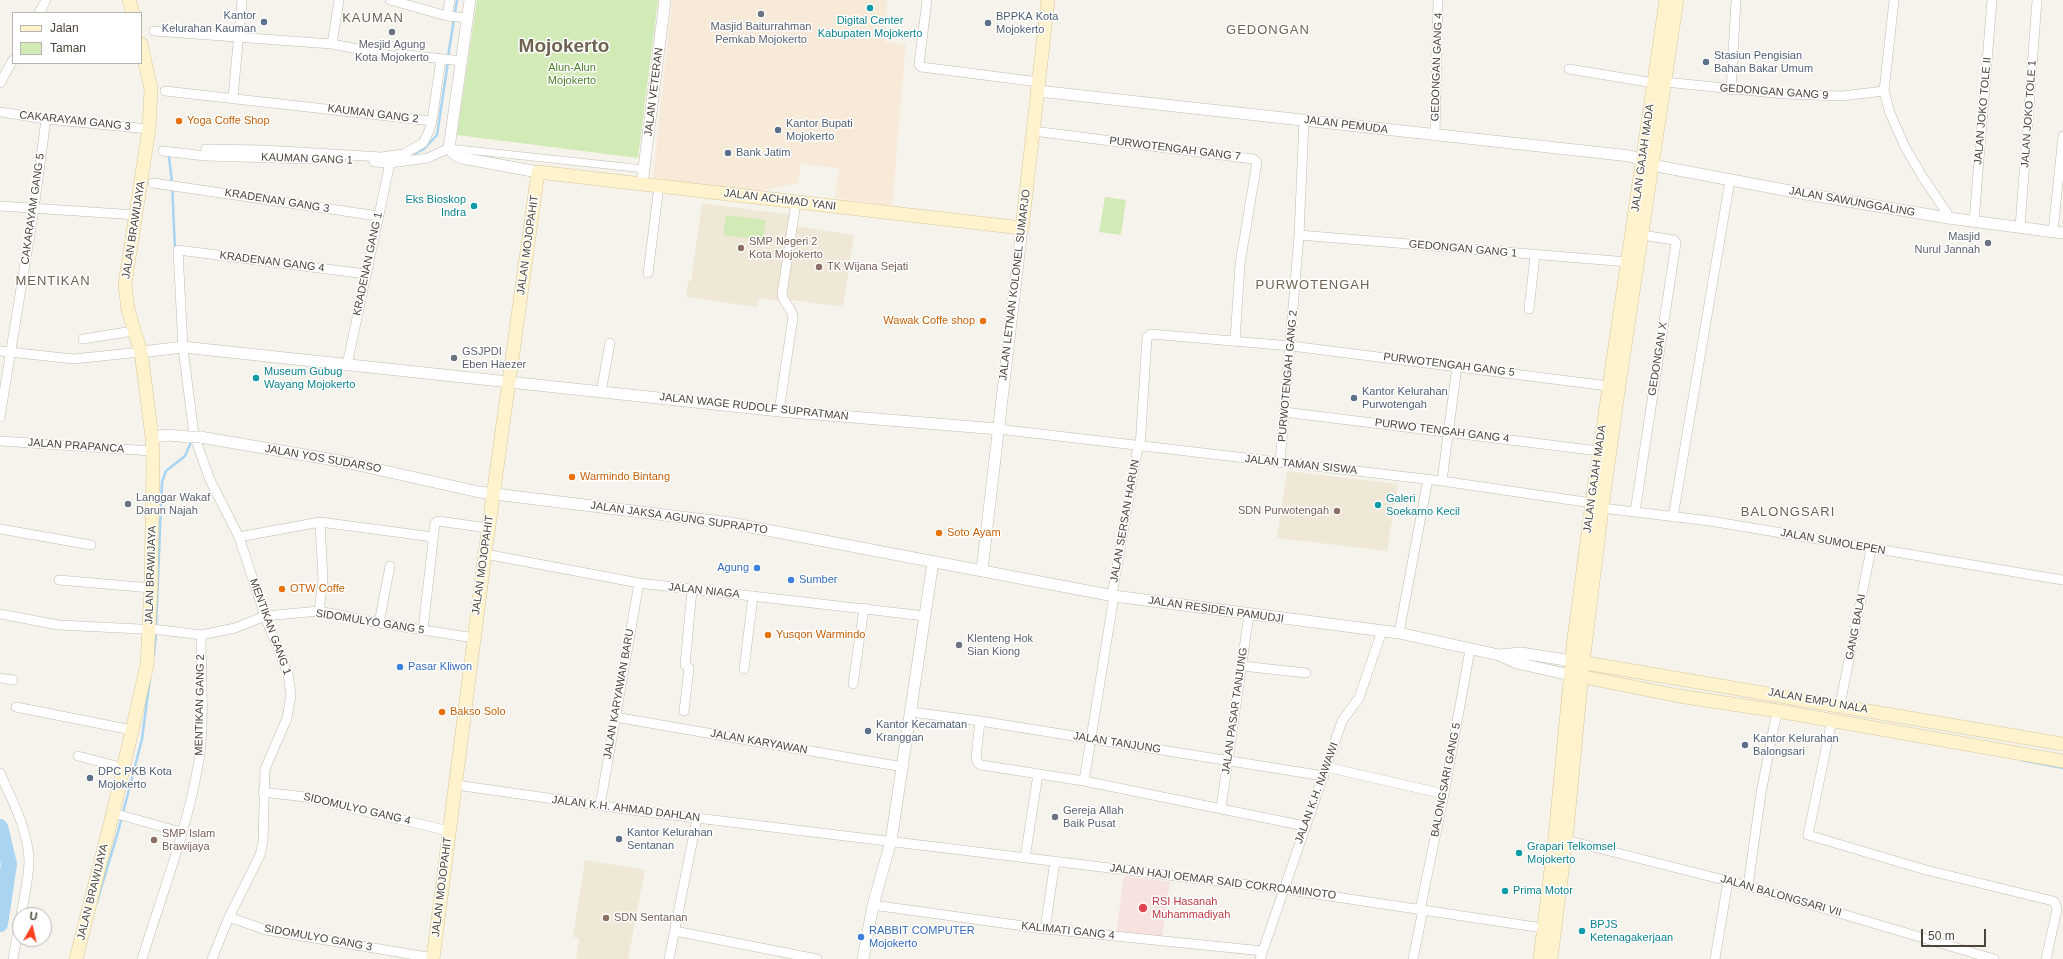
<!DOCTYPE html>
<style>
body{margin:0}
#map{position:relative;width:2063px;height:959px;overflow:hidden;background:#f6f3ec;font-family:Helvetica,sans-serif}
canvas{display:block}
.legend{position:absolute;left:12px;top:12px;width:130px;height:52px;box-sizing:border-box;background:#fff;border:1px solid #b7b4b0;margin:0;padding:5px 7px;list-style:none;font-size:12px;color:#4b4439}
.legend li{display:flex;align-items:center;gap:8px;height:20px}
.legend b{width:20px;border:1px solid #b7b4b0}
.north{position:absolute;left:12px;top:907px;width:40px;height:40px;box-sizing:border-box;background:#fff;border:1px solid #b7b4b0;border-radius:50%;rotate:8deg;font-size:11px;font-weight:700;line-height:16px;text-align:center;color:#4b4439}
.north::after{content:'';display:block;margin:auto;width:14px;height:18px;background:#fc3f1d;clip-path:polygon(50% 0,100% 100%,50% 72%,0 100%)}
.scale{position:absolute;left:1921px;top:929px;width:65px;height:18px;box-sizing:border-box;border:2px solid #4b4439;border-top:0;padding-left:5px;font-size:12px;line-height:14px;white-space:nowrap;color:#4b4439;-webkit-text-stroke:3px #fff;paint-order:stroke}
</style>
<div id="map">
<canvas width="2063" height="959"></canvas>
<ul class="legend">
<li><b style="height:5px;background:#fff3cd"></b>Jalan</li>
<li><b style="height:11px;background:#d2eab5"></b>Taman</li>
</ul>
<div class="north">U</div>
<div class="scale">50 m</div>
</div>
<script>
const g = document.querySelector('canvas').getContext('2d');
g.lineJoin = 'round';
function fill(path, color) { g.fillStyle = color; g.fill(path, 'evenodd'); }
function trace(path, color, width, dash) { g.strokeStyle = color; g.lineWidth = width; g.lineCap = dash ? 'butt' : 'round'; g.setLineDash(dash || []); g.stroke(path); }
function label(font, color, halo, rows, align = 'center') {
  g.font = font + ' Helvetica,sans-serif'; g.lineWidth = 3; g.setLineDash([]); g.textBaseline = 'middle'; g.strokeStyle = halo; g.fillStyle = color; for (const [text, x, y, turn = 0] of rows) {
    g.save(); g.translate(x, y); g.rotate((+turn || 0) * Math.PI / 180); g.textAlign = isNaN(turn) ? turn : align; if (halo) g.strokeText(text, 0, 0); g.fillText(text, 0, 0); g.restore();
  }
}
fill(new Path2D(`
 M 672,0 L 887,0 L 885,42 L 906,44 L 892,206 L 835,198 L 839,168 L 801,164 L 798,183 L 754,192 L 653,178 Z`), '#f7ead8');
fill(new Path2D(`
 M 702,203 L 791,215 L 779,301 L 759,298 L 757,307 L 686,297 L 688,281 L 691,281 Z
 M 795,226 L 854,235 L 843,307 L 784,299 Z
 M 1287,471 L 1398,484 L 1387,551 L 1277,538 Z
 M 585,860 L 645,870 L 628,959 L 576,959 L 579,938 L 573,937 Z`), '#efe8d6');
fill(new Path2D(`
 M 1124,876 L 1170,882 L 1162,940 L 1116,934 Z`), '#f6e3e0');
fill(new Path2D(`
 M 477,0 L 658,0 L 638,158 L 457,135 Z
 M 1105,197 L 1126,200 L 1121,235 L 1099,232 Z
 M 726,215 L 766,220 L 763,240 L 723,235 Z`), '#d2eab5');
trace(new Path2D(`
 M 448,57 L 457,0
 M 413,154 L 424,149 L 437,135 L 448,62
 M 172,155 L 169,157 L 172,182 L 175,250
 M 156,627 L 162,482 L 166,471 L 185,456 L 192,440
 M 154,655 L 156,632
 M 2021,760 L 2063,768
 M 97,902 L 118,832 L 142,739 L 150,678`), '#a9d4f2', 2.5);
trace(new Path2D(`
 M 0,827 L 9,864 L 0,924`), '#a9d4f2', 16);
const pedestrian = new Path2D(`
 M 449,148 L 644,169`);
const minor = new Path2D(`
 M 390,0 L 447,16 L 468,18
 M 927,0 L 919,64 L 921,67 L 1039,82
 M 1894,0 L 1884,91 L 1890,113 L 1905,147 L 1922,176 L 1947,213 L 1948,218
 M 39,13 L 46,0
 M 447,16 L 450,0
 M 154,31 L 332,44 L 398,57 L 399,54 L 462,61
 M 332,44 L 339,0
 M 1569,69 L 1654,83
 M 1665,82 L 1784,94 L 1842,96 L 1884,91
 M 0,83 L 13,60
 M 1731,90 L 1736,0
 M 165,91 L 432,121
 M 233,97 L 242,0
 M 0,112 L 46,119 L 149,129
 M 1033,131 L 1253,159 L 1257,162 L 1240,264 L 1235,340
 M 1435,134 L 1438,0
 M 163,151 L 205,156 L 311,159
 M 205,156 L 206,149 L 265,150 L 381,157 L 404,154 L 423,143 L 429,131 L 432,121 L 441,59
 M 374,162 L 390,163 L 428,158 L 449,148
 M 153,183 L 378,216
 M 0,206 L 137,215
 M 1974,221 L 1992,0
 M 2020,227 L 2037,0
 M 2053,231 L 2063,136
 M 1299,235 L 1628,262
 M 648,273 L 659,186
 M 1529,309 L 1535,255
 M 83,339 L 133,331
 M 0,351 L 73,359 L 141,352
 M 347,365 L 390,163
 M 601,392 L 610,343
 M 779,411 L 793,317 C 792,307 783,303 782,294 L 796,202
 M 1284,412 L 1599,451
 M 0,417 L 34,209 L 46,119
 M 998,429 L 1442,481 L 1592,503 L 1602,508 L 1710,521 L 2063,580
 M 0,441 L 152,451
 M 1140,447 L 1147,338 L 1151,334 L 1291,346 L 1608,386
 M 1280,463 L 1299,235 L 1304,120
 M 1442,481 L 1457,366
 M 1635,512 L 1676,243 L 1674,240 L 1642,235
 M 1673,517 L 1730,180
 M 0,529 L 91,545
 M 239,537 L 320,522 L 433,537
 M 485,554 L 639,583 L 925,616
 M 59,580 L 151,588
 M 1112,595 L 1138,446
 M 319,611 L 323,579 L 320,522
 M 0,614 L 58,625 L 161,630 L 201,635 L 235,628 L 265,616 L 319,611 L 379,623 L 474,638
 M 379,623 L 390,566
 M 423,630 L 435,523 L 438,521 L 488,528
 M 1399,633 L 1428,479
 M 1242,666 L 1306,673
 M 744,669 L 753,596
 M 0,678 L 13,680
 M 853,684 L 864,608
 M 1840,705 L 1871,549
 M 16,707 L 132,730
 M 684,711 L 689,668 L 685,665 L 692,590
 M 911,712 L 980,721 L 1324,776
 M 615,717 L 903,767
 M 1832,720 L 1808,835 L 1926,870 L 2053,901 L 2055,903 L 2057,909 L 2046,959
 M 980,721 L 976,758 L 978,763 L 981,765 L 1084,781 L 1305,826
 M 78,756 L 124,768
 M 1326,767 L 1444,794
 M 0,773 C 12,800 28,830 29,860 C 29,878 24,897 21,915
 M 1084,781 L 1114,596
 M 456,785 L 639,811 L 1283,889 L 1549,929
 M 263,792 L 305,797 L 449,831
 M 600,806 L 639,583
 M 1221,808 L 1249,614
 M 113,813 L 181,832
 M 1566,840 L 1748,886 L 1994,959
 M 1025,858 L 1038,774
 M 1748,886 L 1761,793 L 1774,726 L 1778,711
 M 873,905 L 1045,929 L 1263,951
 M 1420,910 L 1444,794 L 1470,650
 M 229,917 L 266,930 L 433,958
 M 1045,929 L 1055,861
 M 675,931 L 817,959
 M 13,959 L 20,919
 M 142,959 C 162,894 188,827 199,760 C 205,719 201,676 201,635
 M 212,959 L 229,917 L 260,855 L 263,842 L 265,769 L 287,718 L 291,695 L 288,674 L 265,616 L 239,537 L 210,480 L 194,435 L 183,348 L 178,250 L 366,274
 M 669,959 L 697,818
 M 1260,959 L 1342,721 L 1359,698 L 1382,631
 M 1413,959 L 1423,910
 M 1715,959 L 1728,881`);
const tertiary = new Path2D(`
 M 470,0 L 449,148 L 454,154 L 462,158 L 538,172
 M 1038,91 L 1630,156 L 1662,167 L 1806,194 L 1948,218 L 2063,233
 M 642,184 L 665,0
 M 141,352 L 183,347 L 779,411 L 998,429
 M 152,437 L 168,435 L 189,437
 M 200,437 L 340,461 L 479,492 L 730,523 L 1114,596 L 1399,633 L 1499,655 L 1517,663 L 1570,675
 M 982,570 L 1022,228
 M 1500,655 L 1521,653 L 1572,661
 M 863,959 L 873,905 L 891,841 L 933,562`);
const secondary = new Path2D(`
 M 129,0 L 133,13
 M 1574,661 L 2063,744
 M 1574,675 L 1679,696 L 1778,711 L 2063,761
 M 76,959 L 113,813 L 147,665 L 151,588 L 153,465 L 152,437 L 141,352 L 128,310 L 125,284 L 149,129 L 151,89 L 141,44
 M 433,959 L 485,554 L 538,172 L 1022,228 L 1048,0
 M 1540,959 L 1555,837 L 1574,639 L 1592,503 L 1666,0
 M 1551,959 L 1566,840 L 1583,663 L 1602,508 L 1619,385 L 1677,0`);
trace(pedestrian, '#c2bbae', 8);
trace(minor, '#c2bbae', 10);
trace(tertiary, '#c2bbae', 12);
trace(secondary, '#d6c79b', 14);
trace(pedestrian, '#fff', 7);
trace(minor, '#fff', 9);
trace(tertiary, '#fff', 11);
trace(secondary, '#fff3cd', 13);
const tertiaryBridge = new Path2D(`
 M 189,437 L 200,437`);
trace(tertiaryBridge, '#c2bbae', 12, []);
trace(tertiaryBridge, '#fff', 11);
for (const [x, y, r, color] of [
 [870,8,4,"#0f9aa8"],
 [761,14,4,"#6b7280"],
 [264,22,4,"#5c6f8a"],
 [988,23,4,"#5c6f8a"],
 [392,32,4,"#6b7280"],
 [1706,62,4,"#5c6f8a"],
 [179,121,4,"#e8710a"],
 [778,130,4,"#5c6f8a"],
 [728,153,4,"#5c6f8a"],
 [474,206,4,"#0f9aa8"],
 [1988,243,4,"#6b7280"],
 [741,248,4,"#8d6e63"],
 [819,267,4,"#8d6e63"],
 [983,321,4,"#e8710a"],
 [454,358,4,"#6b7280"],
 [256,378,4,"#0f9aa8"],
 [1354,398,4,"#5c6f8a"],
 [572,477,4,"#e8710a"],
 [128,504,4,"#6b7280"],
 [1378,505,4,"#0f9aa8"],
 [1337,511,4,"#8d6e63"],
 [939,533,4,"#e8710a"],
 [757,568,4,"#3f7fe0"],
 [791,580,4,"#3f7fe0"],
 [282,589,4,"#e8710a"],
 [768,635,4,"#e8710a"],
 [959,645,4,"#6b7280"],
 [400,667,4,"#3f7fe0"],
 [442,712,4,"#e8710a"],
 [868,731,4,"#5c6f8a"],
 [1745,745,4,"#5c6f8a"],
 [90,778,4,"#5c6f8a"],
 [1055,817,4,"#6b7280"],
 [619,839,4,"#5c6f8a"],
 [154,840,4,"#8d6e63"],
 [1519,853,4,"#0f9aa8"],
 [1505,891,4,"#0f9aa8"],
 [1143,908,5,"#e0444e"],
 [606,918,4,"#8d6e63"],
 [1582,931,4,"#0f9aa8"],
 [861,937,4,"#3f7fe0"]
]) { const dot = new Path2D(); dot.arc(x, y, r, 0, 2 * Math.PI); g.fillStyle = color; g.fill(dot); trace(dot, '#fff', 1.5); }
label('11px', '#4e5e75', '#fff', [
 ["Kantor",256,16,"right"],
 ["Kelurahan Kauman",256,29,"right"],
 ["BPPKA Kota",996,17],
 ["Mojokerto",996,30],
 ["Stasiun Pengisian",1714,56],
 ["Bahan Bakar Umum",1714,69],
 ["Kantor Bupati",786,124],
 ["Mojokerto",786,137],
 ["Bank Jatim",736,153],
 ["Kantor Kelurahan",1362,392],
 ["Purwotengah",1362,405],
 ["Kantor Kecamatan",876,725],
 ["Kranggan",876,738],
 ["Kantor Kelurahan",1753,739],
 ["Balongsari",1753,752],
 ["DPC PKB Kota",98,772],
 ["Mojokerto",98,785],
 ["Kantor Kelurahan",627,833],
 ["Sentanan",627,846]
], 'left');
label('11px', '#0d838f', '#fff', [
 ["Digital Center",870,21,"center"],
 ["Kabupaten Mojokerto",870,34,"center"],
 ["Eks Bioskop",466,200,"right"],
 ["Indra",466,213,"right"],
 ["Museum Gubug",264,372],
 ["Wayang Mojokerto",264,385],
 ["Galeri",1386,499],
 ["Soekarno Kecil",1386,512],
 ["Grapari Telkomsel",1527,847],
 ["Mojokerto",1527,860],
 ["Prima Motor",1513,891],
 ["BPJS",1590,925],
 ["Ketenagakerjaan",1590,938]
], 'left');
label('11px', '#5b616d', '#fff', [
 ["Masjid Baiturrahman",761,27,"center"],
 ["Pemkab Mojokerto",761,40,"center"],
 ["Mesjid Agung",392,45,"center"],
 ["Kota Mojokerto",392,58,"center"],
 ["Masjid",1980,237,"right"],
 ["Nurul Jannah",1980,250,"right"],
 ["GSJPDI",462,352],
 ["Eben Haezer",462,365],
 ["Langgar Wakaf",136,498],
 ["Darun Najah",136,511],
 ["Klenteng Hok",967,639],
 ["Sian Kiong",967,652],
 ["Gereja Allah",1063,811],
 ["Baik Pusat",1063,824]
], 'left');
label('11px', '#4b4439', '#fff', [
 ["GEDONGAN GANG 4",1437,67,-88],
 ["JALAN VETERAN",654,92,-83],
 ["GEDONGAN GANG 9",1774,92,4],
 ["JALAN JOKO TOLE II",1983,111,-85],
 ["KAUMAN GANG 2",373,114,7],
 ["JALAN JOKO TOLE 1",2029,114,-86],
 ["CAKARAYAM GANG 3",75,121,6],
 ["JALAN PEMUDA",1346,125,7],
 ["PURWOTENGAH GANG 7",1175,149,7],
 ["JALAN GAJAH MADA",1643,158,-82],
 ["KAUMAN GANG 1",307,159,2],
 ["JALAN ACHMAD YANI",780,200,7],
 ["KRADENAN GANG 3",277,201,9],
 ["JALAN SAWUNGGALING",1852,202,10],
 ["CAKARAYAM GANG 5",33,209,-82],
 ["JALAN BRAWIJAYA",134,230,-81],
 ["JALAN MOJOPAHIT",528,245,-82],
 ["GEDONGAN GANG 1",1463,249,5],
 ["KRADENAN GANG 4",272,262,7],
 ["KRADENAN GANG 1",368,264,-78],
 ["JALAN LETNAN KOLONEL SUMARJO",1015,285,-83],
 ["GEDONGAN X",1658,359,-81],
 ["PURWOTENGAH GANG 5",1449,365,7],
 ["PURWOTENGAH GANG 2",1288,376,-85],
 ["JALAN WAGE RUDOLF SUPRATMAN",754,407,6],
 ["PURWO TENGAH GANG 4",1442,431,7],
 ["JALAN PRAPANCA",76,446,4],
 ["JALAN YOS SUDARSO",323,459,10],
 ["JALAN TAMAN SISWA",1301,465,6],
 ["JALAN GAJAH MADA",1595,479,-82],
 ["JALAN JAKSA AGUNG SUPRAPTO",679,518,8],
 ["JALAN SERSAN HARUN",1125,521,-80],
 ["JALAN SUMOLEPEN",1833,542,10],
 ["JALAN MOJOPAHIT",483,565,-82],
 ["JALAN BRAWIJAYA",151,575,-88],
 ["JALAN NIAGA",704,591,6],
 ["JALAN RESIDEN PAMUDJI",1216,610,8],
 ["SIDOMULYO GANG 5",370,622,9],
 ["MENTIKAN GANG 1",270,627,70],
 ["GANG BALAI",1856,627,-79],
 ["JALAN KARYAWAN BARU",619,694,-80],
 ["JALAN EMPU NALA",1818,701,10],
 ["MENTIKAN GANG 2",200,705,-89],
 ["JALAN PASAR TANJUNG",1235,711,-82],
 ["JALAN KARYAWAN",759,742,10],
 ["JALAN TANJUNG",1117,743,9],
 ["BALONGSARI GANG 5",1446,780,-79],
 ["JALAN K.H. NAWAWI",1317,793,-70],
 ["SIDOMULYO GANG 4",357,809,13],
 ["JALAN K.H. AHMAD DAHLAN",626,809,7],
 ["JALAN HAJI OEMAR SAID COKROAMINOTO",1223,882,7],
 ["JALAN MOJOPAHIT",442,887,-83],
 ["JALAN BRAWIJAYA",93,892,-76],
 ["JALAN BALONGSARI VII",1781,896,16],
 ["KALIMATI GANG 4",1068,931,6],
 ["SIDOMULYO GANG 3",318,938,10]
]);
label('11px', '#4a7f2a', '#fff', [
 ["Alun-Alun",572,68],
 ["Mojokerto",572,81]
]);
label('11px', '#c56008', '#fff', [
 ["Yoga Coffe Shop",187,121],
 ["Wawak Coffe shop",975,321,"right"],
 ["Warmindo Bintang",580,477],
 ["Soto Ayam",947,533],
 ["OTW Coffe",290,589],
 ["Yusqon Warmindo",776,635],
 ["Bakso Solo",450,712]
], 'left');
label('11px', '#785e54', '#fff', [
 ["SMP Negeri 2",749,242],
 ["Kota Mojokerto",749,255],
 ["TK Wijana Sejati",827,267],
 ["SDN Purwotengah",1329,511,"right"],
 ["SMP Islam",162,834],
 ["Brawijaya",162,847],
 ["SDN Sentanan",614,918]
], 'left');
label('11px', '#366cbe', '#fff', [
 ["Agung",749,568,"right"],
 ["Sumber",799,580],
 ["Pasar Kliwon",408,667],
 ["RABBIT COMPUTER",869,931],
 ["Mojokerto",869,944]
], 'left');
label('11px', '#be3a42', '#fff', [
 ["RSI Hasanah",1152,902],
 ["Muhammadiyah",1152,915]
], 'left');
g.letterSpacing = '1px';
label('13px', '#6e6250', '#fff', [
 ["KAUMAN",373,18],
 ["GEDONGAN",1268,30],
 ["MENTIKAN",53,281],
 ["PURWOTENGAH",1313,285],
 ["BALONGSARI",1788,512]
]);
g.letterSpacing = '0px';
label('bold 19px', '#6e6250', '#fff', [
 ["Mojokerto",564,47]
]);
</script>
